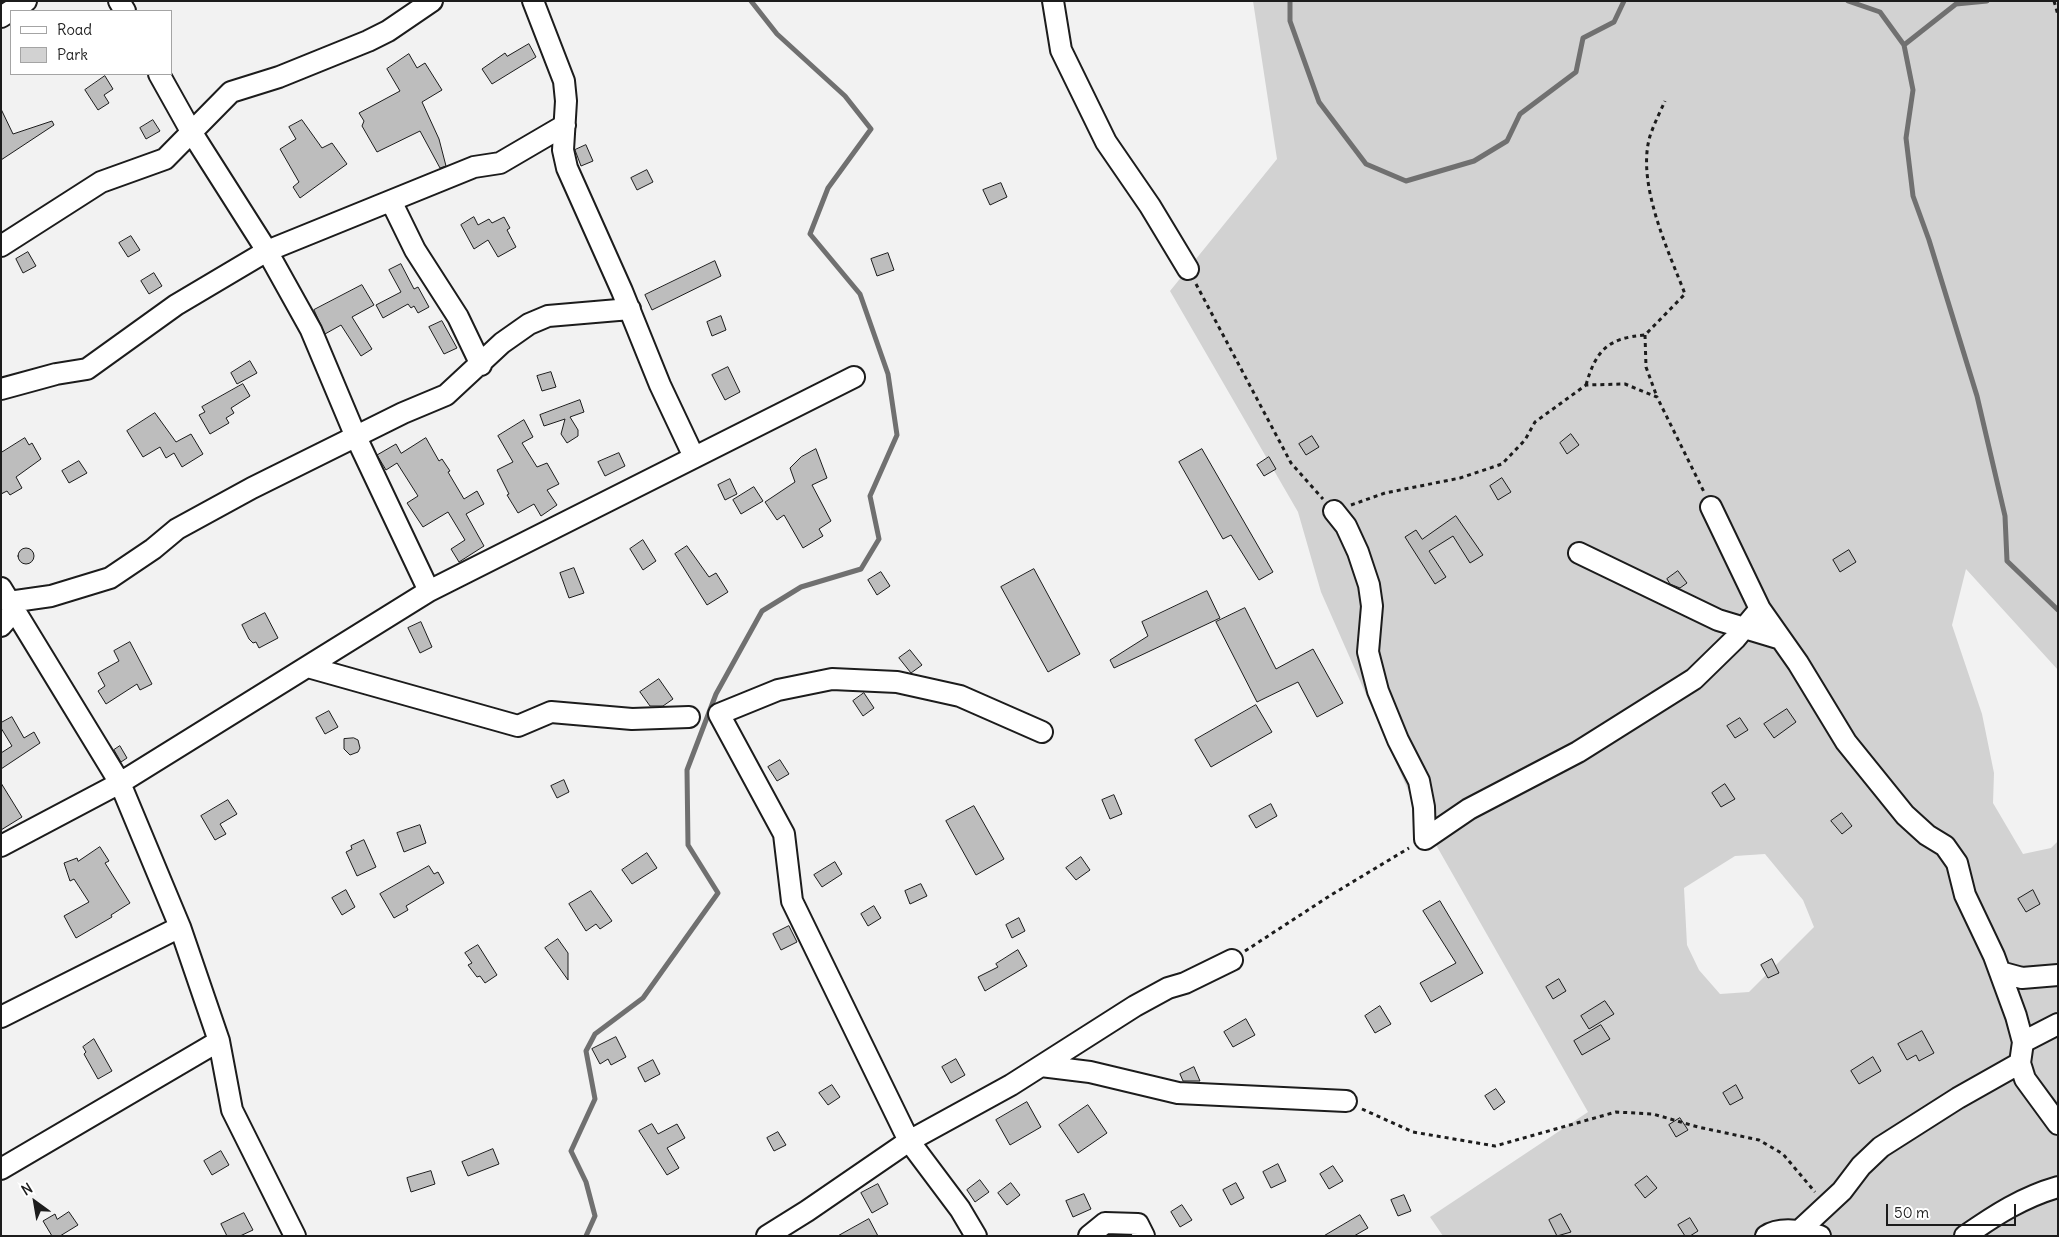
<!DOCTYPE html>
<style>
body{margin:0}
#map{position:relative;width:2059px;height:1237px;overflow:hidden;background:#f2f2f2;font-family:Delius,sans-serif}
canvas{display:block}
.frame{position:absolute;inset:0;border:2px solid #1c1c1c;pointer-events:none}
.legend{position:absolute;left:10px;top:10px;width:162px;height:65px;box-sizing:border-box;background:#fff;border:1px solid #a4a4a4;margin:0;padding:6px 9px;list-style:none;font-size:15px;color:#1c1c1c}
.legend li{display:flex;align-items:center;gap:10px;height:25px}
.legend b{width:25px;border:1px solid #a4a4a4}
.north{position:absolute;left:10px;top:1177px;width:50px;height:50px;-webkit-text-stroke:4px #fff;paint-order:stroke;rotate:328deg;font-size:14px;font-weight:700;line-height:20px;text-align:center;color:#1c1c1c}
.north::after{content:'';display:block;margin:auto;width:18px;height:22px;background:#1c1c1c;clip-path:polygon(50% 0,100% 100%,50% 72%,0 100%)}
.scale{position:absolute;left:1886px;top:1204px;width:130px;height:22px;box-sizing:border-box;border:2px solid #1c1c1c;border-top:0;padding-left:6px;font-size:15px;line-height:18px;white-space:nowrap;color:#1c1c1c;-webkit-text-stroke:4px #fff;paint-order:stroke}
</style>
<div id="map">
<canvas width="2059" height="1237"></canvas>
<div class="frame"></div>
<ul class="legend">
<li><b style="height:6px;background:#fff"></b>Road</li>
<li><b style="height:14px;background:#d2d2d2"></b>Park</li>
</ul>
<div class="north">N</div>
<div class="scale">50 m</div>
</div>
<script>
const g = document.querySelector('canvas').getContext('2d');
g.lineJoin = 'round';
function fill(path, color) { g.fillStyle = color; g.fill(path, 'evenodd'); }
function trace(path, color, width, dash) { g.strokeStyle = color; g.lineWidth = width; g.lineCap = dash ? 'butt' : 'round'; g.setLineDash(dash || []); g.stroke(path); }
fill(new Path2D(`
 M 1253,1 L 2058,1 L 2058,670 L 1966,569 L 1952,625 L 1982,714 L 1994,773 L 1993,803 L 2023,854 L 2051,848 L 2058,841 L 2058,1236 L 1443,1236 L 1430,1217 L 1588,1112 L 1419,815 L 1321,592 L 1298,512 L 1170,291 L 1277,159 ZM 1765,854 L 1803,900 L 1814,927 L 1749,992 L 1720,994 L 1699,970 L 1687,945 L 1684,888 L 1735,856 Z`), '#d2d2d2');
trace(new Path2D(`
 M 1290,1 L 1290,21 L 1319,102 L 1366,164 L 1406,181 L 1474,161 L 1507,141 L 1520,114 L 1576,72 L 1583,38 L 1614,22 L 1624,1
 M 1848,1 L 1880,12 L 1904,45 L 1913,90 L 1906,138 L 1913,196 L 1929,240 L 1977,396 L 2005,516 L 2007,561 L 2058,610
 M 1904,45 L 1956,4 L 1987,1
 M 586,1236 L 595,1216 L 586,1182 L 571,1151 L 595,1099 L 586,1051 L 595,1034 L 643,998 L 718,893 L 688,845 L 687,770 L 716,694 L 762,611 L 801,587 L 861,569 L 879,539 L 870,496 L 897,435 L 888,374 L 860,294 L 810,234 L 828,188 L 871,129 L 845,96 L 777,34 L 751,1`), '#707070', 5);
const building = new Path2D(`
 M 529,44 L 536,57 L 492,84 L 482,69 L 505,53 L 507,56 Z
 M 409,54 L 417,68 L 425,63 L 442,90 L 422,102 L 439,139 L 446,166 L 440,168 L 420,131 L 377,152 L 362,126 L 364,121 L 359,113 L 400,91 L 387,69 Z
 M 105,76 L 113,89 L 104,95 L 109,103 L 98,110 L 85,90 Z
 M 1,109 L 13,134 L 52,121 L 54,125 L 1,160 Z
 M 153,120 L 160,131 L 146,139 L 140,128 Z
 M 302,120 L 322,148 L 332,143 L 347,164 L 300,198 L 293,187 L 299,182 L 280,149 L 296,139 L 289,127 Z
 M 586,145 L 593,161 L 581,166 L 575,150 Z
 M 647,170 L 653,182 L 637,190 L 631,178 Z
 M 1001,183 L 1007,197 L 990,205 L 983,190 Z
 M 474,217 L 478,225 L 489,219 L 492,223 L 504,217 L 510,228 L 507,230 L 516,247 L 498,257 L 488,240 L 474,249 L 461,225 Z
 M 131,236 L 140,250 L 128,257 L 119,243 Z
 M 28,252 L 36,266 L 23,273 L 16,259 Z
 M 888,253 L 894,270 L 877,276 L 871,259 Z
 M 715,261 L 721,276 L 652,310 L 645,295 Z
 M 401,264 L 414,289 L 418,287 L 429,307 L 418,313 L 414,306 L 411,308 L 408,304 L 383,318 L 376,305 L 401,292 L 389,270 Z
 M 154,273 L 162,286 L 149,294 L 141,281 Z
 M 362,285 L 374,305 L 352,317 L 372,349 L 361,356 L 341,325 L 325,334 L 314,310 Z
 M 721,316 L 726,330 L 712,336 L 707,322 Z
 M 442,321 L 457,348 L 444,354 L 429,327 Z
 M 250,361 L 257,373 L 237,384 L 231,373 Z
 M 728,367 L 740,392 L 725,400 L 712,375 Z
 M 551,372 L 556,387 L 542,391 L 537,376 Z
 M 243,384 L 250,396 L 231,408 L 234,413 L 226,418 L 229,423 L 210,434 L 199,415 L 205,412 L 202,407 Z
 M 580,400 L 584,412 L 570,417 L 578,430 L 578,436 L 567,443 L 561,434 L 565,419 L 544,426 L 540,415 Z
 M 155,413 L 176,442 L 191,434 L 203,454 L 182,467 L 174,453 L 166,458 L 160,447 L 143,457 L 127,431 Z
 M 524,420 L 533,437 L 522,443 L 537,467 L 547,463 L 559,484 L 547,490 L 557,505 L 541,516 L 534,504 L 518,513 L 507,495 L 509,494 L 497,470 L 513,462 L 498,436 Z
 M 1571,434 L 1579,445 L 1567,454 L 1560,443 Z
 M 1312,436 L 1319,447 L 1306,455 L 1299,444 Z
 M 25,438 L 29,445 L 32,443 L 41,459 L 16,477 L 22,488 L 10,495 L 7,491 L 1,494 L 1,453 Z
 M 426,438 L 439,461 L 442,459 L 450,471 L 448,472 L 464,499 L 477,491 L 484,504 L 466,514 L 484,546 L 459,562 L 451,549 L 465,540 L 448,512 L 423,527 L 407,503 L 418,496 L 397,463 L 386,470 L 377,455 L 396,444 L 401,453 Z
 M 816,449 L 827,478 L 812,485 L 831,521 L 819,529 L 823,536 L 803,548 L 784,515 L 777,520 L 765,502 L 795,482 L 790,468 L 801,457 Z
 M 1202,449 L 1273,572 L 1259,580 L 1231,535 L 1223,539 L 1179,462 Z
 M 619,453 L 625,466 L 605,476 L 598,462 Z
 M 1269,457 L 1276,469 L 1264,476 L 1257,465 Z
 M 79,461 L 87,473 L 69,483 L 62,471 Z
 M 1502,478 L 1511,492 L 1498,500 L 1490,486 Z
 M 730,479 L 737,494 L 725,500 L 718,485 Z
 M 754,487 L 763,501 L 741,514 L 733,500 Z
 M 1456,516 L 1483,555 L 1470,563 L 1453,536 L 1429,551 L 1446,577 L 1435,584 L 1405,537 L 1416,530 L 1422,539 Z
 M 643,540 L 656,561 L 643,570 L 630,549 Z
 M 687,546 L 709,577 L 716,573 L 728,592 L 707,605 L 675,554 Z
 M18 556a8 8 0 1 1 16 0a8 8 0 1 1-16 0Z
 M 1849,550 L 1856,562 L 1840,572 L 1833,560 Z
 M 574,568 L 584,593 L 569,598 L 560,573 Z
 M 1034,569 L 1080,654 L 1048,672 L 1001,587 Z
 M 1678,571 L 1687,583 L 1680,588 L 1670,584 L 1667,579 Z
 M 881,572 L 890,586 L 877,595 L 868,580 Z
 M 1207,591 L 1220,618 L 1114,668 L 1110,660 L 1148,636 L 1142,622 Z
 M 1245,608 L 1276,669 L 1313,649 L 1343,703 L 1317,717 L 1298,682 L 1257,702 L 1216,622 Z
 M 265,613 L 278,638 L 259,648 L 256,642 L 253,643 L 249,639 L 242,625 Z
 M 421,622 L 432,647 L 420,653 L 408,628 Z
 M 130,642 L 152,684 L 140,690 L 137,684 L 106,704 L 98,691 L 105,686 L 98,673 L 119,661 L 114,651 Z
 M 910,650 L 922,665 L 911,673 L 899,658 Z
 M 659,679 L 673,699 L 663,706 L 650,706 L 640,692 Z
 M 864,693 L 874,708 L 863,716 L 853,701 Z
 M 1256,705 L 1272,732 L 1211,767 L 1195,740 Z
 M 1787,709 L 1796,722 L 1774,738 L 1764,724 Z
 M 329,711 L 338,727 L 325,734 L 316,718 Z
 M 12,717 L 24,738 L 34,732 L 40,743 L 1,769 L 1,753 L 12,746 L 1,728 L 1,723 Z
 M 1740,718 L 1748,730 L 1735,738 L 1727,726 Z
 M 354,738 L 358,740 L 360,748 L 358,752 L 350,755 L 344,749 L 344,739 Z
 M 120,746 L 127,758 L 121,762 L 114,750 Z
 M 780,760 L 789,774 L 777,781 L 768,767 Z
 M 564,780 L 569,792 L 557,798 L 551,786 Z
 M 1,783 L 22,817 L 1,830 Z
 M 1725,784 L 1735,799 L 1721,807 L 1712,793 Z
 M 1114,795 L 1122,814 L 1110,819 L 1102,800 Z
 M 228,800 L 237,814 L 220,824 L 226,834 L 215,840 L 201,816 Z
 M 1271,804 L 1277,816 L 1256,828 L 1249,816 Z
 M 974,806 L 1004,859 L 976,875 L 946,821 Z
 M 1842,813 L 1852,826 L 1842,834 L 1831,821 Z
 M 420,825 L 426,843 L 404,852 L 397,833 Z
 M 364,840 L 376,867 L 357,876 L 346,852 L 352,849 L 351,846 Z
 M 100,847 L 109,861 L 105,863 L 130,903 L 111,915 L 112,917 L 76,938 L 64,916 L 89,902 L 74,879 L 70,881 L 64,863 L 77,858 L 78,861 Z
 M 647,853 L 657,868 L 632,884 L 622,870 Z
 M 1081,857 L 1090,870 L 1076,880 L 1066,868 Z
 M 835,862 L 842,874 L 822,887 L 814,875 Z
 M 429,866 L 434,874 L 438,872 L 444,883 L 406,906 L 408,910 L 394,918 L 380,894 Z
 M 921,884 L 927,896 L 910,904 L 905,891 Z
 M 346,890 L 355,907 L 342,915 L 332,898 Z
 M 2033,890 L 2040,904 L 2026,912 L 2018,899 Z
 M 591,891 L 612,921 L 600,929 L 596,924 L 586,931 L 569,904 Z
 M 1440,901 L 1483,973 L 1431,1002 L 1420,983 L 1456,963 L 1423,911 Z
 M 874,906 L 881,918 L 868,926 L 861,914 Z
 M 1019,918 L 1025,931 L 1012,938 L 1006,925 Z
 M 789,926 L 797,942 L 781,950 L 773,934 Z
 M 558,939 L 568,953 L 568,980 L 545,948 Z
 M 478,945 L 497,975 L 485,983 L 480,976 L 477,977 L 468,965 L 472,963 L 465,953 Z
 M 1018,950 L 1027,966 L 985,991 L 978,977 L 998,967 L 996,964 Z
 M 1772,959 L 1779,973 L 1768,978 L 1761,965 Z
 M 1559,979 L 1566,991 L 1553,999 L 1546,987 Z
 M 1605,1001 L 1614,1014 L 1589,1029 L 1581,1016 Z
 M 1380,1006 L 1391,1024 L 1375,1033 L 1365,1016 Z
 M 1246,1019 L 1255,1035 L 1233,1047 L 1224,1032 Z
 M 1601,1025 L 1610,1039 L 1582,1055 L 1574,1041 Z
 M 1922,1031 L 1934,1053 L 1919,1061 L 1916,1055 L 1907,1060 L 1898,1044 Z
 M 616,1037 L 626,1057 L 611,1065 L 608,1059 L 600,1064 L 592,1049 Z
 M 94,1039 L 112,1071 L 98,1079 L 84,1054 L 86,1052 L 83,1047 Z
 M 1873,1057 L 1881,1071 L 1859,1084 L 1851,1071 Z
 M 956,1059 L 965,1075 L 951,1083 L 942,1067 Z
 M 653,1060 L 660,1074 L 645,1082 L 638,1068 Z
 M 1194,1067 L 1200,1081 L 1183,1081 L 1180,1074 Z
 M 832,1085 L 840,1097 L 828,1105 L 819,1093 Z
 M 1736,1085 L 1743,1098 L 1730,1105 L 1723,1093 Z
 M 1496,1089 L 1505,1102 L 1494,1110 L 1485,1096 Z
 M 1027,1102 L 1041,1127 L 1010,1145 L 996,1120 Z
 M 1088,1105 L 1107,1133 L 1078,1153 L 1059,1125 Z
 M 1680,1118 L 1688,1130 L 1676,1137 L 1669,1125 Z
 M 652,1124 L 658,1134 L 677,1124 L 685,1138 L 667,1148 L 679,1168 L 667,1175 L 639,1131 Z
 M 778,1132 L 786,1145 L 774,1151 L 767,1138 Z
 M 493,1149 L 499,1164 L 468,1176 L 462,1162 Z
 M 221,1151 L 229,1165 L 212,1175 L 204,1161 Z
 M 1278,1164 L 1286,1181 L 1271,1188 L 1263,1172 Z
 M 1333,1166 L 1343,1181 L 1329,1189 L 1320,1174 Z
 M 431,1171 L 435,1184 L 411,1192 L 407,1178 Z
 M 1647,1176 L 1657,1188 L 1645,1198 L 1635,1185 Z
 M 980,1180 L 989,1192 L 975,1202 L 967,1190 Z
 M 1011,1183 L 1020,1195 L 1007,1205 L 998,1193 Z
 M 1236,1183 L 1244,1198 L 1231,1205 L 1223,1190 Z
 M 878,1184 L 888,1204 L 872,1213 L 861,1193 Z
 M 1084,1194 L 1091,1209 L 1073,1217 L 1066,1201 Z
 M 1404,1195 L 1411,1211 L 1398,1216 L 1391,1200 Z
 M 1182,1205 L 1192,1220 L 1180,1227 L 1171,1212 Z
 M 69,1212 L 78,1225 L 60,1236 L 52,1236 L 43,1221 L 55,1214 L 57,1219 Z
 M 244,1213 L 253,1230 L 240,1236 L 227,1236 L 221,1224 Z
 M 1561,1214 L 1571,1232 L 1557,1236 L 1549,1220 Z
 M 1360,1215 L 1368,1228 L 1354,1236 L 1324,1236 Z
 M 1690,1218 L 1698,1231 L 1690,1236 L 1685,1236 L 1678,1225 Z
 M 869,1219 L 878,1236 L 838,1236 Z`);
fill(building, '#bdbdbd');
trace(building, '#1c1c1c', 1);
const street = new Path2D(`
 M 119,1 L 125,11
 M 533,1 L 564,81 L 566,101 L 563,150 L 567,168 L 622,291 L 660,385 L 694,457
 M 1053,1 L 1061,50 L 1106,142 L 1150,206 L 1188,269
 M 1,17 L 26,1
 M 159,74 L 192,133 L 267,251 L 311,330 L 356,437 L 429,591 L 854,377
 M 391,201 L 415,250 L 458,317 L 481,365
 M 1,246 L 101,182 L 165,159 L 231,92 L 279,77 L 368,41 L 388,31 L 432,1
 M 1,389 L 56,374 L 87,369 L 176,305 L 267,251 L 474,167 L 500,163 L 565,125
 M 1711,507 L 1760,609 L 1798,663 L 1846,742 L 1905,815 L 1927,835 L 1945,846 L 1957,863 L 1965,895 L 1994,956 L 2016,1016 L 2023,1042 L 2020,1063 L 2025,1079 L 2058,1124
 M 1334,511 L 1346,526 L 1358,552 L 1369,585 L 1372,606 L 1368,652 L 1378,691 L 1398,740 L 1419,781 L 1424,807 L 1425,839
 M 1579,553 L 1718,620 L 1781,639
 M 1,588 L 120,783 L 180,927 L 219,1041 L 232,1110 L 295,1236
 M 9,602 L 51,596 L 110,578 L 153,549 L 177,529 L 252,488 L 403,413 L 446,395 L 502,343 L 529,324 L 548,316 L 630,309
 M 1,626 L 14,611
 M 308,667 L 518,726 L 551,712 L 632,719 L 689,717
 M 1425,839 L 1469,809 L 1578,752 L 1694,679 L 1735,639 L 1760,609
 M 1,846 L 120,783 L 429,591
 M 2000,972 L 2022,978 L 2058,975
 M 1,1017 L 180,927
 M 2023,1042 L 2058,1024
 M 1041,1066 L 1090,1072 L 1178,1093 L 1346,1101
 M 1,1169 L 219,1041
 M 1800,1230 L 1842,1191 L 1861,1166 L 1881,1147 L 1958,1098 L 2020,1063
 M 767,1236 L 807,1211 L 909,1141 L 1011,1085 L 1135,1006 L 1168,988 L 1185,983 L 1232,960
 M 976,1236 L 960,1209 L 909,1141 L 792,901 L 784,834 L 719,714 L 778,690 L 832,679 L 897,682 L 960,696 L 1042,732
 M 1089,1236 L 1105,1223 L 1138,1224 L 1144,1236
 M 1766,1236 C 1781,1226 1804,1231 1820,1236
 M 1965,1236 C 1995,1215 2023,1197 2058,1187`);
trace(street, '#1c1c1c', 24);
trace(new Path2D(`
 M 2054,1 L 2058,15
 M 1196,284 L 1291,463 L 1323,499
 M 1645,335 L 1646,367 L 1657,397
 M 1586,385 C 1596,350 1608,338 1645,335 L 1685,294 C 1668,250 1636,183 1650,136 C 1654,124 1660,112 1665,101
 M 1351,505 L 1385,493 L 1460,478 L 1502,464 L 1525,440 L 1535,422 L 1586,385 L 1625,384 L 1657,397 L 1704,492
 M 1245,951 L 1331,895 L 1409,848
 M 1362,1109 L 1413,1132 L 1495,1146 L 1616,1112 L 1653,1114 L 1698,1127 L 1759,1140 L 1783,1154 L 1815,1192`), '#1c1c1c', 3, [4, 4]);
trace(street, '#fff', 20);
</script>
